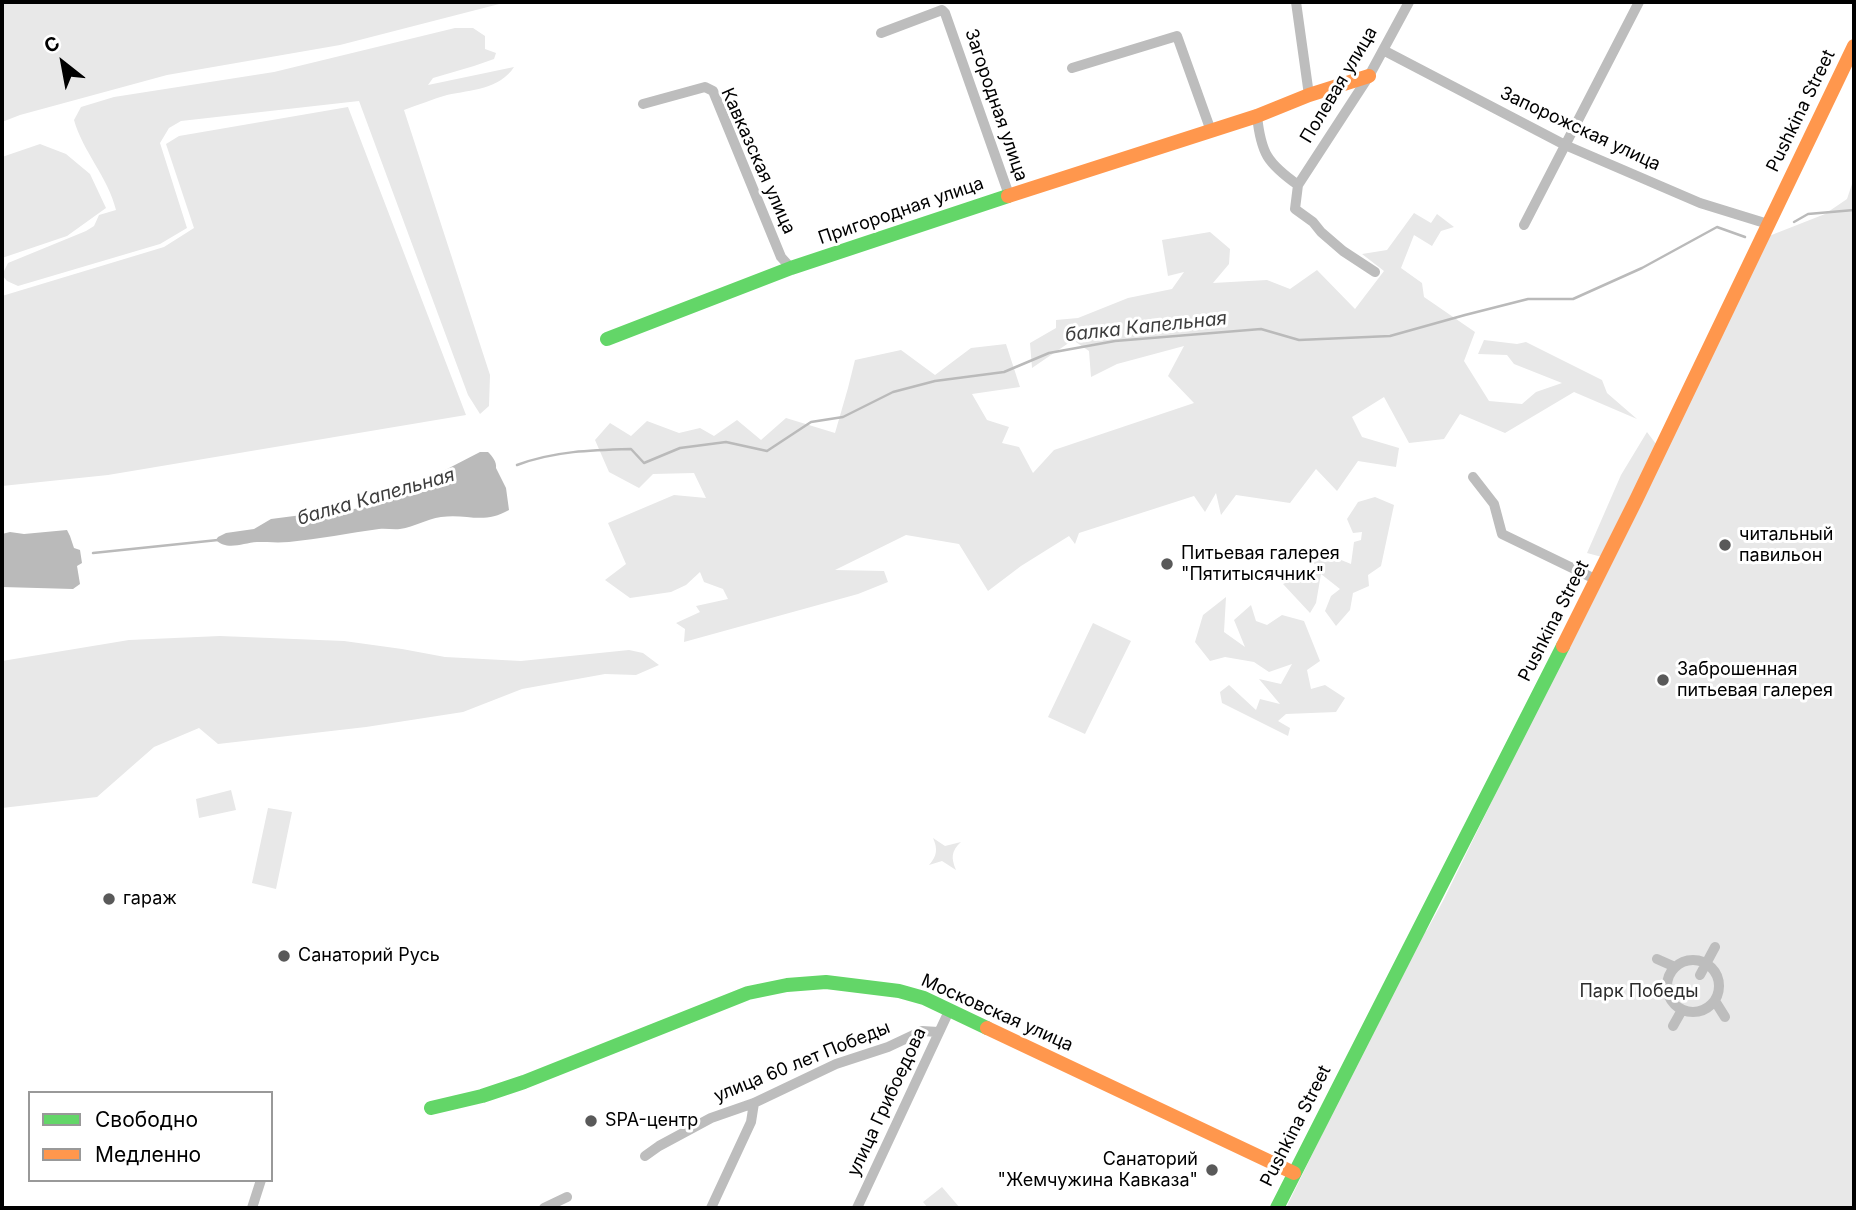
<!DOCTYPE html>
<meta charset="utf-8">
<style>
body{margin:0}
#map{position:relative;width:1856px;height:1210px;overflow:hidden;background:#fff;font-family:Inter,sans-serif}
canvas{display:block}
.frame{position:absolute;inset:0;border:4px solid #000;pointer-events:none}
.legend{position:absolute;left:28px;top:1091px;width:245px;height:91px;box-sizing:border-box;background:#fff;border:2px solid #999;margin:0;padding:9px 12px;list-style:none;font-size:21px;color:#000}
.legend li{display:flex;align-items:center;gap:14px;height:35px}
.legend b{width:35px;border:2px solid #999}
.north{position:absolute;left:28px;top:28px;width:70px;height:70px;-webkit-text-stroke:5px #fff;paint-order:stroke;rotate:329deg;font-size:19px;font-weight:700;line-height:28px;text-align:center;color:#000}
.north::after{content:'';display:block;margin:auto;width:24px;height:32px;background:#000;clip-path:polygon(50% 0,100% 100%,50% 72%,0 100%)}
</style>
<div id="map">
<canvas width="1856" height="1210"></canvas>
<div class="frame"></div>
<ul class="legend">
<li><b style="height:9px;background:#63d668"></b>Свободно</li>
<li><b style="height:9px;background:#ff974d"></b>Медленно</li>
</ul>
<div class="north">С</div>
</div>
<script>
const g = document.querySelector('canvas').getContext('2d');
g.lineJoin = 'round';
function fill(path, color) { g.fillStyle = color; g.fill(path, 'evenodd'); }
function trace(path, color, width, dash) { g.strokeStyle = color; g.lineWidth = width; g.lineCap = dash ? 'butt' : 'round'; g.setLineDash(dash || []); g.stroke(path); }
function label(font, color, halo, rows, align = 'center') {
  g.font = font + ' Inter,sans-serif'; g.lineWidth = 6; g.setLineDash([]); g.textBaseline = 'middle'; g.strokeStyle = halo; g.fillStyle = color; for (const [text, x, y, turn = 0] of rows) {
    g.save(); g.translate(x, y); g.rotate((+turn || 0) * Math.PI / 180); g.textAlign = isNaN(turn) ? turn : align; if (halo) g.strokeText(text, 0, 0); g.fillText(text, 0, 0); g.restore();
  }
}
fill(new Path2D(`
 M 2,2 L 507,2 L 340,45 L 167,75 L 20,115 L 2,122 Z
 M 455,28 L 473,28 L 485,36 L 485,49 L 496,53 L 494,59 L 474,66 L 433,78 L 428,85 L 514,67 C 500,89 471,90 447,95 C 433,99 418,105 404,110 L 490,375 L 489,406 L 480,414 L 468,395 L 359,101 L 181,121 L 169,128 L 160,143 L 187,228 L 160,244 L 18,286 L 7,281 L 2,275 L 8,263 L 86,231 L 94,226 L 99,215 L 116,210 C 108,177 83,152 74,120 L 81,107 L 114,97 L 274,72 Z
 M 348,107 L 466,415 L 108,475 L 2,486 L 2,296 L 164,247 L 194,228 L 166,144 L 179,136 Z
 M 40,144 L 66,154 L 90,174 L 106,208 L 67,236 L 2,258 L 2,157 Z
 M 1852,184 L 1854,185 L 1854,1208 L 1286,1208 L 1418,938 L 1427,930 L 1444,899 L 1769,236 L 1825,214 L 1847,199 Z
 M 1414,213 L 1431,223 L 1437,214 L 1454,227 L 1441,231 L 1432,246 L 1414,235 L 1401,268 L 1422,283 L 1424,297 L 1475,332 L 1464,361 L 1489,401 L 1522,404 L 1536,392 L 1562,383 L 1514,364 L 1507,355 L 1478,354 L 1484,340 L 1517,344 L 1526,342 L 1602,380 L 1607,393 L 1637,419 L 1574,392 L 1505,433 L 1460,414 L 1444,439 L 1409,443 L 1384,397 L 1352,417 L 1362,437 L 1399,448 L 1396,467 L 1358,461 L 1337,491 L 1316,469 L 1290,503 L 1236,495 L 1221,515 L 1216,493 L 1205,512 L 1194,496 L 1079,533 L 1075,544 L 1069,536 L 1021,566 L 988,591 L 959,544 L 906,535 L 835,570 L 884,571 L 888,582 L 858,594 L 684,642 L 685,629 L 676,623 L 700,612 L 696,606 L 728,599 L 723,589 L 704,582 L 700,572 L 686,585 L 671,592 L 630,598 L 605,580 L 626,564 L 608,523 L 674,495 L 706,498 L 694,473 L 653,474 L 639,488 L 609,472 L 595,440 L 610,423 L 631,436 L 647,421 L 679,433 L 700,428 L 714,436 L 737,420 L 761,440 L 786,418 L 835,433 L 848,388 L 855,360 L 901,350 L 935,375 L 971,348 L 1006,344 L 1020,387 L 972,394 L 987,420 L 1009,427 L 1002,443 L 1019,447 L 1033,473 L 1054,450 L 1194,403 L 1168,376 L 1184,346 L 1117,364 L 1091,377 L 1089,351 L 1073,340 L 1032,368 L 1030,343 L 1056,328 L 1056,320 L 1078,318 L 1128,298 L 1172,289 L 1184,272 L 1168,276 L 1162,240 L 1210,232 L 1230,249 L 1229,264 L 1213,283 L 1267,280 L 1290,289 L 1317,270 L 1355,309 L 1384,271 L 1362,254 L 1387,250 Z
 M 1647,432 L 1656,444 L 1602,557 L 1587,553 L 1621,475 Z
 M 1375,497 L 1394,505 L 1381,566 L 1368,575 L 1369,586 L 1353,593 L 1350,610 L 1336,626 L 1325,611 L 1331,596 L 1340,589 L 1321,574 L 1316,603 L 1310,613 L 1283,584 L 1317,568 L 1309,555 L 1329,555 L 1351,564 L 1354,542 L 1361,540 L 1362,532 L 1353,533 L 1347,519 L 1358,502 Z
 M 1226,597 L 1224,632 L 1245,647 L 1234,620 L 1251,605 L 1256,621 L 1267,625 L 1282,615 L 1304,621 L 1320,661 L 1307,670 L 1311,689 L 1325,685 L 1345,698 L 1336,712 L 1286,714 L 1278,721 L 1290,728 L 1288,736 L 1222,703 L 1220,692 L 1229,685 L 1256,710 L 1260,699 L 1280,704 L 1259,679 L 1281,684 L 1292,664 L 1269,672 L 1254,662 L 1225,657 L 1210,661 L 1195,642 L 1203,615 Z
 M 1093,623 L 1131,641 L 1085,734 L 1048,717 Z
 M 220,636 L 344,641 L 402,649 L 445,657 L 521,661 L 629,650 L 643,653 L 659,665 L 636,675 L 605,674 L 522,689 L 463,712 L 366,727 L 218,744 L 199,728 L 154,747 L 97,797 L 2,808 L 2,661 L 129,640 Z
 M 231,790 L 236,810 L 199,818 L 196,799 Z
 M 268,808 L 292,812 L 276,889 L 252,883 Z
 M 933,838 L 945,846 L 961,842 C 951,851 951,858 956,870 L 942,861 L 929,865 C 937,856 938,849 933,838 Z
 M 942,1187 L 960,1208 L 928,1208 L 923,1202 Z`), '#e8e8e8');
fill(new Path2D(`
 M 480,452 L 488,452 C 492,456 497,462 496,468 L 506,488 L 509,510 C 483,525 467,513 441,517 C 426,519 415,527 400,529 C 393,530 386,528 379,529 C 349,533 319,539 289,542 C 278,543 267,542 257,542 C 243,543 227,551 216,540 L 218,537 L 226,533 L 254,529 L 271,519 L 325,512 L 327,509 L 338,507 L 354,509 L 366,507 L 378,500 L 399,490 L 422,482 Z
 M 67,530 L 70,536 L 74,548 L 80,550 L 82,563 L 77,566 L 80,584 L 73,589 L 2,587 L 2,534 L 10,532 L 24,534 Z`), '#bababa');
trace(new Path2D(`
 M 1794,222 L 1808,214 L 1854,210
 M 517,465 C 554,451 592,450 631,449 L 644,463 L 680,448 L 726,442 L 767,451 L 811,422 L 843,417 L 893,392 L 935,381 L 1004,372 L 1049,353 L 1115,341 L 1261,329 L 1299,340 L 1390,336 L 1465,315 L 1528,299 L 1573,299 L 1642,268 L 1717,227 L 1745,237
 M 93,553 L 218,540`), '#bababa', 2.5);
trace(new Path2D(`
 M 1296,2 L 1309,95
 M 881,33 L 942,10 L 945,13 L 1009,195
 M 1383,50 L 1565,145 L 1700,203 L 1768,224
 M 1072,68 L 1177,36 L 1211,131
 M 643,104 L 705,87 L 713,91 L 781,257 L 791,268
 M 1257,116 C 1261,153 1267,163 1298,185 L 1295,209 L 1313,222 L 1321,232 L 1343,251 L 1375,272
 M 1298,185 L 1369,76 L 1409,2
 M 1524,225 L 1639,2
 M 1473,477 L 1494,504 L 1502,534 L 1597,580
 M 1657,959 L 1675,967
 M1667 986a26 26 0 1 1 52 0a26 26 0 1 1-52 0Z
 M 1700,975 L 1715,947
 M 1715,1001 L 1725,1017
 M 1673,1026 L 1682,1010
 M 645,1156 L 659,1146 L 711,1118 L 754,1103 L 836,1064 L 888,1047 L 922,1031 L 938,1032
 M 252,1208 L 261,1180
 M 544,1208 L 567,1197
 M 711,1208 L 751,1122 L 754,1103
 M 857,1208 L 949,1011`), '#bdbdbd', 10);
trace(new Path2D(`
 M 607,339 L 791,268 L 1008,196
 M 431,1108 L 482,1096 L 524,1082 L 748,993 L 787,985 L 826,982 L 899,991 L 924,998 L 987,1028
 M 1277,1208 L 1563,646`), '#63d668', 14);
trace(new Path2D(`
 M 1008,196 L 1257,116 L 1309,95 L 1369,76
 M 1563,646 L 1636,500 L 1854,46
 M 987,1028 L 1294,1173`), '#ff974d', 14);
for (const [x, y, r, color] of [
 [1725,545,7,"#595959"],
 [1167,564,7,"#595959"],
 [1663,680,7,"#595959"],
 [109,899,7,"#595959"],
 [284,956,7,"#595959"],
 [591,1121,7,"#595959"],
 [1212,1170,7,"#595959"]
]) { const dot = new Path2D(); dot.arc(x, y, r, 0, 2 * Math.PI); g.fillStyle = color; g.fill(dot); trace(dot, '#fff', 2.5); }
label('18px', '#000', '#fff', [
 ["Полевая улица",1339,85,-59],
 ["Загородная улица",996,105,71],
 ["Pushkina Street",1801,111,-64],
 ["Запорожская улица",1580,129,25],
 ["Кавказская улица",758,161,66],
 ["Пригородная улица",901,211,-19],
 ["Pushkina Street",1554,621,-63],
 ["Московская улица",997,1013,24],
 ["улица 60 лет Победы",802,1062,-22],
 ["улица Грибоедова",887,1102,-65],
 ["Pushkina Street",1296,1126,-63]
]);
label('18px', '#000', '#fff', [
 ["читальный",1739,535],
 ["павильон",1739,556],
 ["Питьевая галерея",1181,554],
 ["\"Пятитысячник\"",1181,575],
 ["Заброшенная",1677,670],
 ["питьевая галерея",1677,691],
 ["гараж",123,899],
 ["Санаторий Русь",298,956],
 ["SPA-центр",605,1121],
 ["Санаторий",1198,1160,"right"],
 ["\"Жемчужина Кавказа\"",1198,1181,"right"]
], 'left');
label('18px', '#2c2c2c', '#fff', [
 ["Парк Победы",1639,992]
]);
label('italic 19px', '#3d3d3d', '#fff', [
 ["балка Капельная",1146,327,-6],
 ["балка Капельная",376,497,-16]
]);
</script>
